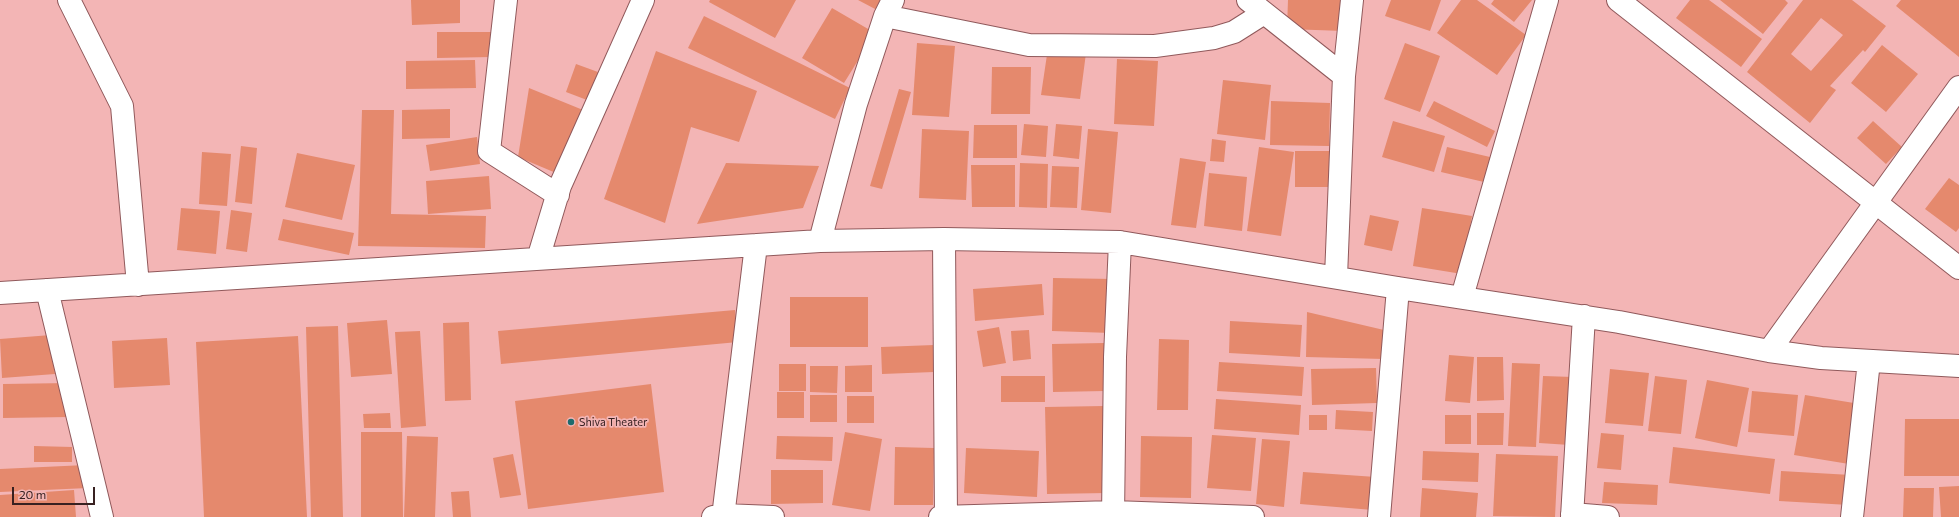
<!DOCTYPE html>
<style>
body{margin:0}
#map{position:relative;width:1959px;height:517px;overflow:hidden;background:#f3b5b5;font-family:Commissioner,sans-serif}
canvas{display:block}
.scale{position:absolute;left:12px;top:487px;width:83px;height:18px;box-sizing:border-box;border:2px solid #382121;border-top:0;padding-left:5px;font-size:12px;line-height:14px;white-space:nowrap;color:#382121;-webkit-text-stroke:3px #f3b5b5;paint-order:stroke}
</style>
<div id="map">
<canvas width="1959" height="517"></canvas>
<div class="scale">20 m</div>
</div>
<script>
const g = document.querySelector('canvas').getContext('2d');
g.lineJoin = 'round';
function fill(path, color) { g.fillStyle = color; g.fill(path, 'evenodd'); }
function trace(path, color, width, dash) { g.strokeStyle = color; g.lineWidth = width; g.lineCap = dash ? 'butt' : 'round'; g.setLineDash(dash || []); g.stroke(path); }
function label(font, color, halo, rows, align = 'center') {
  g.font = font + ' Commissioner,sans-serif'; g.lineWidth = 3.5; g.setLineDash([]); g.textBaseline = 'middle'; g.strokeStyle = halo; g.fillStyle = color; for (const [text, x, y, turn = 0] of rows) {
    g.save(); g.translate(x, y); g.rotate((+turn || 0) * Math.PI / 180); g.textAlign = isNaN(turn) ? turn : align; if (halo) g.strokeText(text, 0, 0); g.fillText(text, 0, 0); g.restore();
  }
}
fill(new Path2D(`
 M 411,0 L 460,0 L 460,23 L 412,25 Z
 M 710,0 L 796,0 L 775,38 L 709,2 Z
 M 858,0 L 883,0 L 877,10 Z
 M 1288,0 L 1345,0 L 1344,31 L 1287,29 Z
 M 1391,0 L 1441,0 L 1430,31 L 1385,16 Z
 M 1461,0 L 1477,0 L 1526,35 L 1497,75 L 1437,33 Z
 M 1494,0 L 1532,0 L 1514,22 L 1491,4 Z
 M 1690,0 L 1709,0 L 1762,39 L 1741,67 L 1676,18 Z
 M 1720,0 L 1785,0 L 1788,3 L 1763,34 Z
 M 1803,0 L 1852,0 L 1886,26 L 1865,52 L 1863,50 L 1830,86 L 1836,90 L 1810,123 L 1747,72 ZM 1821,18 L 1843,35 L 1811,71 L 1791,54 Z
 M 1901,0 L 1959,0 L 1959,57 L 1896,6 Z
 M 832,8 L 875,33 L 844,83 L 802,58 Z
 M 704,16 L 850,88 L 835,119 L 688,48 Z
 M 437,32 L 492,32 L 492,57 L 437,58 Z
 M 917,43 L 955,46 L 949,117 L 912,115 Z
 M 1405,43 L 1440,56 L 1420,112 L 1384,99 Z
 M 1882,45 L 1918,74 L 1886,112 L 1851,83 Z
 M 1048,48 L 1086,53 L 1080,99 L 1041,95 Z
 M 656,51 L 757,91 L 739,142 L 691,127 L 665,223 L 604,199 Z
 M 1117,59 L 1158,61 L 1154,126 L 1114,124 Z
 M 475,60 L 476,88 L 406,89 L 406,61 Z
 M 576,64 L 598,72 L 587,100 L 566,92 Z
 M 992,67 L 1031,67 L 1030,114 L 991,114 Z
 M 1223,80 L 1271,85 L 1265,140 L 1217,134 Z
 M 529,88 L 583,110 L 556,173 L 518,157 Z
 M 899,89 L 911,92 L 882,189 L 870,186 Z
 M 1271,101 L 1330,103 L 1329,146 L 1270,145 Z
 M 1434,101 L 1495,131 L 1487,147 L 1426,116 Z
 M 450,109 L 450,138 L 402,139 L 402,110 Z
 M 362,110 L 394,110 L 391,214 L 486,216 L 485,248 L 358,246 Z
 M 1393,121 L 1445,136 L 1434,172 L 1382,157 Z
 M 1873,121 L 1902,147 L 1886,164 L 1857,138 Z
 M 1024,124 L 1048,126 L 1046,157 L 1021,155 Z
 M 1056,124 L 1082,126 L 1079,159 L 1053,156 Z
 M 974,125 L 1017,125 L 1017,158 L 973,158 Z
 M 922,129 L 969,131 L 966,200 L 919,198 Z
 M 1088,129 L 1118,132 L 1111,213 L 1081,210 Z
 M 477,137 L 480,164 L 430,171 L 426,145 Z
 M 1212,139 L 1226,141 L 1224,162 L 1210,161 Z
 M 241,146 L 257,148 L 252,204 L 235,202 Z
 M 1259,147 L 1294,152 L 1281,236 L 1247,231 Z
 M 1447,147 L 1490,157 L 1484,182 L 1441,172 Z
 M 1295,151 L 1338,151 L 1338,187 L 1295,187 Z
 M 202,152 L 231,154 L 227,206 L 199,204 Z
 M 297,153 L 355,165 L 342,220 L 285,207 Z
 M 1180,158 L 1206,162 L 1196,228 L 1171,225 Z
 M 726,163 L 819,166 L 803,208 L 697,224 Z
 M 1020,163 L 1048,164 L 1047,208 L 1019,207 Z
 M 971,165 L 1015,165 L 1015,207 L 972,207 Z
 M 1052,166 L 1079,167 L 1077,208 L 1050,207 Z
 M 1209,173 L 1247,177 L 1242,231 L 1204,226 Z
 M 489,176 L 491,209 L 428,214 L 426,181 Z
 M 1949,178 L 1959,185 L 1959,228 L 1956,232 L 1925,209 Z
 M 181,208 L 220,211 L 216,254 L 177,250 Z
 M 1422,208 L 1472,216 L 1462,274 L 1413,266 Z
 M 231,210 L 252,213 L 247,252 L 226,249 Z
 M 1370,215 L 1399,221 L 1392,251 L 1364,245 Z
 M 283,219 L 354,233 L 349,255 L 278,240 Z
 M 1053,278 L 1113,279 L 1111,333 L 1052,331 Z
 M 1042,284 L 1044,315 L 975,321 L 973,289 Z
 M 790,297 L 868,297 L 868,347 L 790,347 Z
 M 735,310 L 738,342 L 501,364 L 498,331 Z
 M 1307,312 L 1384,330 L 1384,359 L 1306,357 Z
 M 387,320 L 392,374 L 351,377 L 347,323 Z
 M 1230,321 L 1302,325 L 1300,357 L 1229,353 Z
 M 469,322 L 471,400 L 445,401 L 443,323 Z
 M 338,326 L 343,517 L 311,517 L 306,327 Z
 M 999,327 L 1006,363 L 983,367 L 977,331 Z
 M 1029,330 L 1031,359 L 1013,361 L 1011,331 Z
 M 420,331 L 426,426 L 401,428 L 395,332 Z
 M 51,335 L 55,374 L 2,378 L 0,339 Z
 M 298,336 L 307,517 L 204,517 L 196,342 Z
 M 167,338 L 170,385 L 114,388 L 112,341 Z
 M 1159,339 L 1189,340 L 1188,410 L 1157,410 Z
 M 1104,343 L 1105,391 L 1053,392 L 1052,344 Z
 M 934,345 L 934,372 L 882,374 L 881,347 Z
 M 1449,355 L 1474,357 L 1470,403 L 1445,401 Z
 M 1477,357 L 1503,357 L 1504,400 L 1477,401 Z
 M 1219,362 L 1304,367 L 1302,396 L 1217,391 Z
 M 1512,363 L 1540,364 L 1536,447 L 1508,446 Z
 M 779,364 L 806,364 L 806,391 L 779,391 Z
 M 872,365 L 872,392 L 845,392 L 845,366 Z
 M 810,366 L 838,366 L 837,393 L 810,392 Z
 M 1376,368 L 1377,403 L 1312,405 L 1311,369 Z
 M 1610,369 L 1649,373 L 1643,426 L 1605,423 Z
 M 1001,376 L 1045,376 L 1045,402 L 1001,402 Z
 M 1543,376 L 1573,377 L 1570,445 L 1539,443 Z
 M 1655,376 L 1687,380 L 1681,434 L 1648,431 Z
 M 1707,380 L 1749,388 L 1737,447 L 1695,438 Z
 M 69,383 L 69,417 L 3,418 L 3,384 Z
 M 651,384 L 664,492 L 528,509 L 515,401 Z
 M 1752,391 L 1798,395 L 1794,436 L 1748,432 Z
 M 777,392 L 804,392 L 804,418 L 777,418 Z
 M 810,395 L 837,395 L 837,422 L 810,422 Z
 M 1805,395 L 1860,404 L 1849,464 L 1794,455 Z
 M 847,396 L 874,396 L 874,423 L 847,423 Z
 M 1216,399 L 1301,405 L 1299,435 L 1214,429 Z
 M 1104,406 L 1107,493 L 1047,494 L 1045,407 Z
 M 1336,410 L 1373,412 L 1372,431 L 1335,429 Z
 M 390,413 L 391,428 L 364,428 L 363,414 Z
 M 1477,413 L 1504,413 L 1503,445 L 1477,445 Z
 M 1309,415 L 1327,415 L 1327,430 L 1309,430 Z
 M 1445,415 L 1471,415 L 1471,444 L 1445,444 Z
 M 1905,419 L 1959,419 L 1959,476 L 1904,476 Z
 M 361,432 L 402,432 L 403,517 L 361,517 Z
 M 845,432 L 882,439 L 870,511 L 832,505 Z
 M 1601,433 L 1624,435 L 1621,470 L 1597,468 Z
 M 1212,435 L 1256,438 L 1251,491 L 1207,488 Z
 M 407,436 L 438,437 L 435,517 L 404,517 Z
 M 777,436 L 833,437 L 832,461 L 776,459 Z
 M 1141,436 L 1192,437 L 1191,498 L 1140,497 Z
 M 1262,439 L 1290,441 L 1284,507 L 1256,504 Z
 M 34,446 L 72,447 L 72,462 L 34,462 Z
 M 895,447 L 934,448 L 933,505 L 894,505 Z
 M 1673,447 L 1775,459 L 1770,494 L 1669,483 Z
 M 966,448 L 1039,451 L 1037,497 L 964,493 Z
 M 1423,451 L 1479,453 L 1478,482 L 1422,480 Z
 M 513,454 L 521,495 L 500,498 L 493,458 Z
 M 1496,454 L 1558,456 L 1555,517 L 1493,516 Z
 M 86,465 L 88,488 L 0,492 L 0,469 Z
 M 771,470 L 823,470 L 823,503 L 771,504 Z
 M 1781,471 L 1851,475 L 1849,505 L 1779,501 Z
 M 1303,472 L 1376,477 L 1373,510 L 1300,504 Z
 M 1604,482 L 1658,485 L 1657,505 L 1602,503 Z
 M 1959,486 L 1959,517 L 1941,517 L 1939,487 Z
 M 1422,488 L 1478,493 L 1476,517 L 1420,517 Z
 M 1904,488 L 1934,488 L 1933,517 L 1903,517 Z
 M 74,490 L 76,517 L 0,517 L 0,495 Z
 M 469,491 L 471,517 L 453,517 L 451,492 Z`), '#e5896d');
const minor = new Path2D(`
 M 69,0 L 122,106 L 138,285
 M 506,0 L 489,151 L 558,195
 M 1248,0 L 1344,76
 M 1618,0 L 1959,268
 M 885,16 L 1029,45 L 1155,46 L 1214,38 L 1234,32 L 1264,13
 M 944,239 L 946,517
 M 820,241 L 856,104 L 885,16 L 893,0
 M 538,259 L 560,186 L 643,0
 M 1336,277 L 1344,76 L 1352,0
 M 47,290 L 102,517
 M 0,293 L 820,241 L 944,239 L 1120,242 L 1398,288 L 1619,322 L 1769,351 L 1821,358 L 1959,366
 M 1462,297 L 1547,0
 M 1769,351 L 1959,87
 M 1572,514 L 1608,517
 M 713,517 L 723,515 L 773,517
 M 723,517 L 756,245
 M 940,517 L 1113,512 L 1253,517
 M 1113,517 L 1115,357 L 1120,242
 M 1379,517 L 1398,288
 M 1572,517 L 1584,316
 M 1852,517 L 1869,361`);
trace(minor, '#90595b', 24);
trace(minor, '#fff', 22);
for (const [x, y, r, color] of [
 [571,422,4,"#1e6b6d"]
]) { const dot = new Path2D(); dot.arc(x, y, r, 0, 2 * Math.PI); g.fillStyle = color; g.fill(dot); trace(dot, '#f3b5b5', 1.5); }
label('11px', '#382121', '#f3b5b5', [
 ["Shiva Theater",579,422]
], 'left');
</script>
